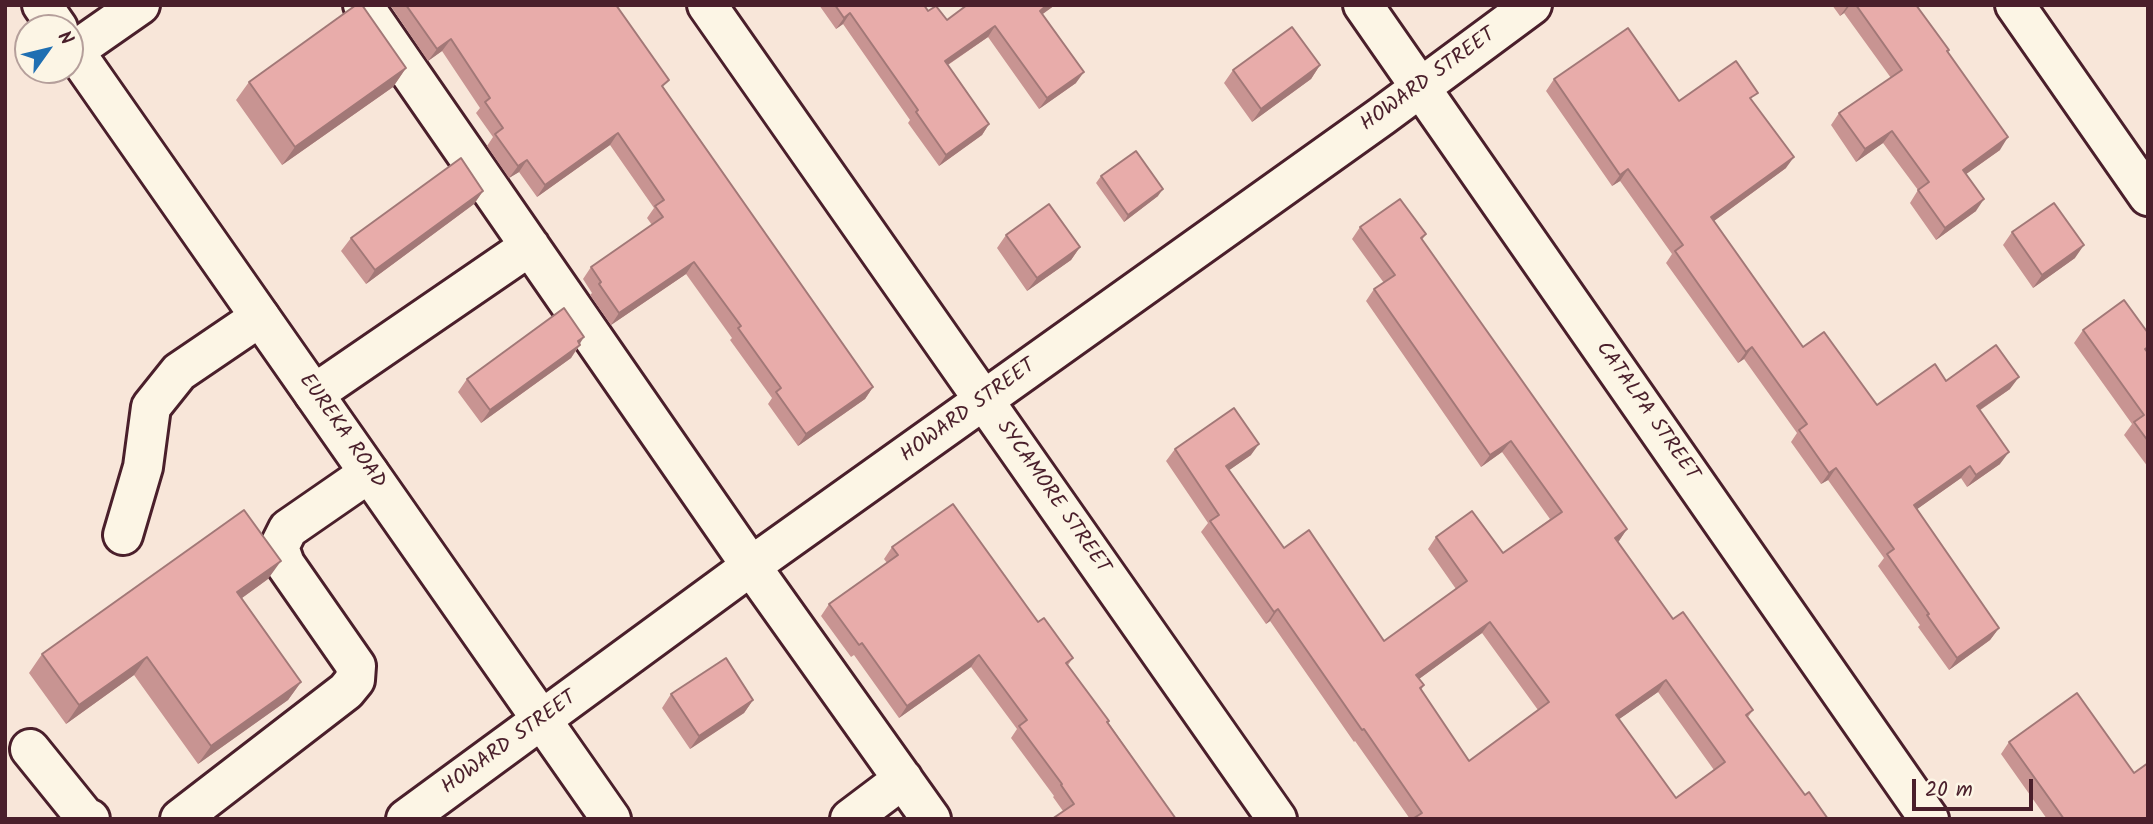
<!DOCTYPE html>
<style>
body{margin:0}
#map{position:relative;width:2153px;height:824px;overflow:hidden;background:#f8e6d9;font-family:Kalam,sans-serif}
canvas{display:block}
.frame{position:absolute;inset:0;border:7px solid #4a1f2b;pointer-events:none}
.north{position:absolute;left:14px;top:14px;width:70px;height:70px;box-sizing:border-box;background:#fcf5e5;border:2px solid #b59f9b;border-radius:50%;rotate:56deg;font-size:19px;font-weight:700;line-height:28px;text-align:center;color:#4a1f2b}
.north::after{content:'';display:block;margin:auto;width:24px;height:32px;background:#1f6fb2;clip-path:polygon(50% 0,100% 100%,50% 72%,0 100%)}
.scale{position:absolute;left:1912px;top:779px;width:121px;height:32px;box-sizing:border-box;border:4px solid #4a1f2b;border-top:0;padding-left:9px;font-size:21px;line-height:24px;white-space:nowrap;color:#4a1f2b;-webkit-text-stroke:5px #fcf5e5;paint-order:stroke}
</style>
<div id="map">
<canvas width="2153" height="824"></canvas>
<div class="frame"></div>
<div class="north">N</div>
<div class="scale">20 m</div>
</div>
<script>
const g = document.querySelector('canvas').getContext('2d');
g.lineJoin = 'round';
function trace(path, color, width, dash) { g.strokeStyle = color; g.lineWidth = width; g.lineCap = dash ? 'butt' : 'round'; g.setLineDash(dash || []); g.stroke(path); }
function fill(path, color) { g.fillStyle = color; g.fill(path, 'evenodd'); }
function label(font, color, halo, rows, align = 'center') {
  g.font = font + ' Kalam,sans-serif'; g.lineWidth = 6; g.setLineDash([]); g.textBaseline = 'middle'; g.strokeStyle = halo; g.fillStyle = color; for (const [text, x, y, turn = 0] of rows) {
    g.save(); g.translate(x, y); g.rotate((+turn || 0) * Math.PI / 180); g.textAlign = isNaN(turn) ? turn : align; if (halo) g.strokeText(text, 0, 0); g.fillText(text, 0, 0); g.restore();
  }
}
const minor = new Path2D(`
 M 363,5 L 751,566 L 931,819
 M 707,5 L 1277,819
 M 1363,5 L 1929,819
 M 2015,5 L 2148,196
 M 74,51 L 140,5
 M 314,394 L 530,246
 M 123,535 L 143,467 L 151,407 L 179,372 L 260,317
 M 30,749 L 85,817 L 90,819
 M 180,819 L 346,691 L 355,680 L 356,666 L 285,564 L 279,547 L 288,529 L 369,473
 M 406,819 L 751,566 L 1382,116 L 1532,5
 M 850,819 L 903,779`);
const major = new Path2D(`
 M 42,5 L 58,28
 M 70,45 L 611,819`);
trace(minor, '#4a1f2b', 44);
trace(major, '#4a1f2b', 44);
trace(minor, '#fcf5e5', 38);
trace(major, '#fcf5e5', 38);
fill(new Path2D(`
 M 390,5 L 616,5 L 664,88 L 873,387 L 865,399 L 798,446 L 768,404 L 772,398 L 730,340 L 732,338 L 686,274 L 611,325 L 590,295 L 592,293 L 583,279 L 591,267 L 652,225 L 647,218 L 654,208 L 610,145 L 537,197 L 519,172 L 509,178 L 487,146 L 493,137 L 476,113 L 480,108 L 442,51 L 428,61 Z
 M 819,5 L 924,5 L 928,11 L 947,20 L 967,5 L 1055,5 L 1042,14 L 1076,83 L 1039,109 L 988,37 L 948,65 L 989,124 L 982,135 L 939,166 L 908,123 L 910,120 L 843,24 L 836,29 Z
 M 1832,5 L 1916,5 L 1948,52 L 2000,150 L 1966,174 L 1976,211 L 1936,240 L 1910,203 L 1918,190 L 1883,143 L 1856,162 L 1831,125 L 1839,113 L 1891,78 L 1844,13 L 1840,16 Z
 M 1320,65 L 1311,79 L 1252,122 L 1224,83 L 1233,70 Z
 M 406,68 L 393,87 L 282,165 L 236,100 L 249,82 Z
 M 1554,79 L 1679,101 L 1752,101 L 1786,168 L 1714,221 L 1803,347 L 1877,405 L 1946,381 L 2010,389 L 1979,411 L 2000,464 L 1967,487 L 1961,478 L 1917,509 L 1999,628 L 1990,640 L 1949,670 L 1918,627 L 1920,625 L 1878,566 L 1884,558 L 1828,480 L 1821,484 L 1791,442 L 1797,433 L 1744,359 L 1738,363 L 1666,263 L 1672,254 L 1620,181 L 1612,186 L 1546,91 Z
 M 1101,176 L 1158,196 L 1124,222 L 1096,183 Z
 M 483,191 L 474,204 L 366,284 L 341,251 L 351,238 Z
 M 1360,227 L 1426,234 L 1422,240 L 1627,529 L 1618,542 L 1673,619 L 1753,710 L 1748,717 L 1805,795 L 1828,819 L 1410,819 L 1355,741 L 1354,742 L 1270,621 L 1266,624 L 1201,532 L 1208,523 L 1166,461 L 1175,449 L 1251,455 L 1229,470 L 1284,548 L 1384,641 L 1456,589 L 1428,549 L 1436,537 L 1503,553 L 1550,519 L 1502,452 L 1481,467 L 1366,301 L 1374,289 L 1384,283 L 1352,239 ZM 1482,633 L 1538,710 L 1469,761 L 1421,690 L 1424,685 L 1419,679 ZM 1658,692 L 1714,770 L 1676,798 L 1619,719 Z
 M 2012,232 L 2075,258 L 2033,288 L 2003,245 Z
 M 1006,235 L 1080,247 L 1071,260 L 1027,291 L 997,248 Z
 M 2083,330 L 2148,333 L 2148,467 L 2124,435 L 2132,424 L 2074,343 Z
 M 580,344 L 580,345 L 571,358 L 481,423 L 458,392 L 467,379 Z
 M 892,547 L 1038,622 L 1073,658 L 1068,665 L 1176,819 L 1063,811 L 1053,797 L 1054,796 L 1011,738 L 1017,729 L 971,667 L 899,718 L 854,655 L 851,657 L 821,616 L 829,604 L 887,563 L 884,559 Z
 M 268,579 L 242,598 L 301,682 L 288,700 L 198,764 L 134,675 L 66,724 L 29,673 L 42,654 Z
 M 671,694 L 753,700 L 744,713 L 690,749 L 662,708 Z
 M 2009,742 L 2148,819 L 2047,819 L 2001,754 Z`), '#c89492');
fill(new Path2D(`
 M 1047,5 L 1055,5 L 1032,22 L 1040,11 Z
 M 1848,5 L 1850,5 L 1844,13 L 1840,16 Z
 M 850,13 L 843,24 L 836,29 L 844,18 Z
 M 995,26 L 988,37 L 937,72 L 945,61 Z
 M 451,39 L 442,51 L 428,61 L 437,49 Z
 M 1320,65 L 1311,79 L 1252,122 L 1261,109 Z
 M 406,68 L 393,87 L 282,165 L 295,147 Z
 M 1084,72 L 1076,83 L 1039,109 L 1047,98 Z
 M 989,124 L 982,135 L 939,166 L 946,155 Z
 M 1892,131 L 1883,143 L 1856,162 L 1865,149 Z
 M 618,133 L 610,145 L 537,197 L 545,185 Z
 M 2008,137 L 2000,150 L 1955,182 L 1963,170 Z
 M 1794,157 L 1786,168 L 1703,229 L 1711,217 Z
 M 527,160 L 519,172 L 509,178 L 518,166 Z
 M 1628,169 L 1620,181 L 1612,186 L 1620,175 Z
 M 1163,189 L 1158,196 L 1124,222 L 1128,215 Z
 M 483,191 L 474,204 L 366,284 L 375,270 Z
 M 1984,199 L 1976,211 L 1936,240 L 1945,228 Z
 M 2084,245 L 2075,258 L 2033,288 L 2042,275 Z
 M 1080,247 L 1071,260 L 1027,291 L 1037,278 Z
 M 694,262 L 686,274 L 611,325 L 619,313 Z
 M 584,337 L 571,358 L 481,423 L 490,410 Z
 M 1752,347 L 1744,359 L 1738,363 L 1746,352 Z
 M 2019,377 L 2010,389 L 1968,418 L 1977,406 Z
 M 873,387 L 865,399 L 798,446 L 806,434 Z
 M 1511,441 L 1502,452 L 1481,467 L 1490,455 Z
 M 1259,444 L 1251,455 L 1218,478 L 1226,466 Z
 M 2009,452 L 2000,464 L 1967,487 L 1976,475 Z
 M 1970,466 L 1961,478 L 1906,517 L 1914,505 Z
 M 1836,468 L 1828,480 L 1821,484 L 1829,473 Z
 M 1627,529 L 1619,541 L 1606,549 L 1615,538 Z
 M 281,561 L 268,579 L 224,611 L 237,592 Z
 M 1278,609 L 1270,621 L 1266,624 L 1274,612 Z
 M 1490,622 L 1482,633 L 1408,687 L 1416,675 Z
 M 1999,628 L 1990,640 L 1949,670 L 1957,658 Z
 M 979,655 L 971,667 L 899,718 L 907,706 Z
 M 147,657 L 134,675 L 66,724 L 79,705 Z
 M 1666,680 L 1658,692 L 1608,727 L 1616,715 Z
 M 301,682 L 288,700 L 198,764 L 211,746 Z
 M 753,700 L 744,713 L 690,749 L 699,736 Z`), '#a27877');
const building = new Path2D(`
 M 356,5 L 362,5 L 406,68 L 295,147 L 249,82 Z
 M 406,5 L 616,5 L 669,80 L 662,86 L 873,387 L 806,434 L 776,392 L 781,388 L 738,328 L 741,326 L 694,262 L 619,313 L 599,284 L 601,282 L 591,267 L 663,217 L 655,206 L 664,200 L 618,133 L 545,185 L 527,160 L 518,166 L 495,134 L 503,128 L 485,102 L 490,98 L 451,39 L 437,49 Z
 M 835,5 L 924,5 L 928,11 L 936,6 L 947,20 L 967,5 L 1047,5 L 1040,11 L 1084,72 L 1047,98 L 995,26 L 945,61 L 989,124 L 946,155 L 916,112 L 918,110 L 850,13 L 844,18 Z
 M 1856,5 L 1916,5 L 1949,50 L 1947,51 L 2008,137 L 1963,170 L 1984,199 L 1945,228 L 1918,190 L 1929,182 L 1892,131 L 1865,149 L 1839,113 L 1902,70 Z
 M 1292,27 L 1320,65 L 1261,109 L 1233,70 Z
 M 1628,28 L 1679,101 L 1736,61 L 1758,93 L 1750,98 L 1794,157 L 1711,217 L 1803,347 L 1824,332 L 1877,405 L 1935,364 L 1946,381 L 1996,345 L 2019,377 L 1977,406 L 2009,452 L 1976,475 L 1970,466 L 1914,505 L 1999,628 L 1957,658 L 1927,615 L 1929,614 L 1887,554 L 1894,549 L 1836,468 L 1829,473 L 1799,430 L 1807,424 L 1752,347 L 1746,352 L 1675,251 L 1683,245 L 1628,169 L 1620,175 L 1554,79 Z
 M 1136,151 L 1163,189 L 1128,215 L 1101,176 Z
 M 461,158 L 483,191 L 375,270 L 351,238 Z
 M 1400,199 L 1426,234 L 1421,238 L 1627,529 L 1615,538 L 1673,619 L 1683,612 L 1753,710 L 1746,715 L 1805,795 L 1809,792 L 1828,819 L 1414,818 L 1422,813 L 1364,729 L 1362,730 L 1278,609 L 1274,612 L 1210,521 L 1219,515 L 1175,449 L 1234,408 L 1259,444 L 1226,466 L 1284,548 L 1309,530 L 1384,641 L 1467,581 L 1436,537 L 1472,511 L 1503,553 L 1562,512 L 1511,441 L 1490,455 L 1374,289 L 1395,275 L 1360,227 ZM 1490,622 L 1549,702 L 1469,761 L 1420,688 L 1424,685 L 1416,675 ZM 1666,680 L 1725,762 L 1676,798 L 1616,715 Z
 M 2054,203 L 2084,245 L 2042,275 L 2012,232 Z
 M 1049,204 L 1080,247 L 1037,278 L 1006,235 Z
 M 2124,300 L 2148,333 L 2148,347 L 2145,349 L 2148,353 L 2148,441 L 2134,422 L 2144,415 L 2083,330 Z
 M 564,308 L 584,337 L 578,341 L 580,345 L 490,410 L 467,379 Z
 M 953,504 L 1038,622 L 1044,618 L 1073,658 L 1066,663 L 1109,721 L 1107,722 L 1176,819 L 1052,819 L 1074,804 L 1061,785 L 1062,784 L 1019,726 L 1027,720 L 979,655 L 907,706 L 862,643 L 859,645 L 829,604 L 898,555 L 892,547 Z
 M 244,510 L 281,561 L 237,592 L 301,682 L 211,746 L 147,657 L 79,705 L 42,654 Z
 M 726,658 L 753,700 L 699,736 L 671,694 Z
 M 2077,693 L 2134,773 L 2148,763 L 2148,819 L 2064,819 L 2009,742 Z`);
fill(building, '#e8acaa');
trace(building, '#a27877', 2);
label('21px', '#4a1f2b', '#fcf5e5', [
 ["HOWARD STREET",1429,81,-36],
 ["HOWARD STREET",969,412,-36],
 ["CATALPA STREET",1646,412,55],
 ["EUREKA ROAD",341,432,55],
 ["SYCAMORE STREET",1052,498,55],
 ["HOWARD STREET",510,744,-36]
]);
</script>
